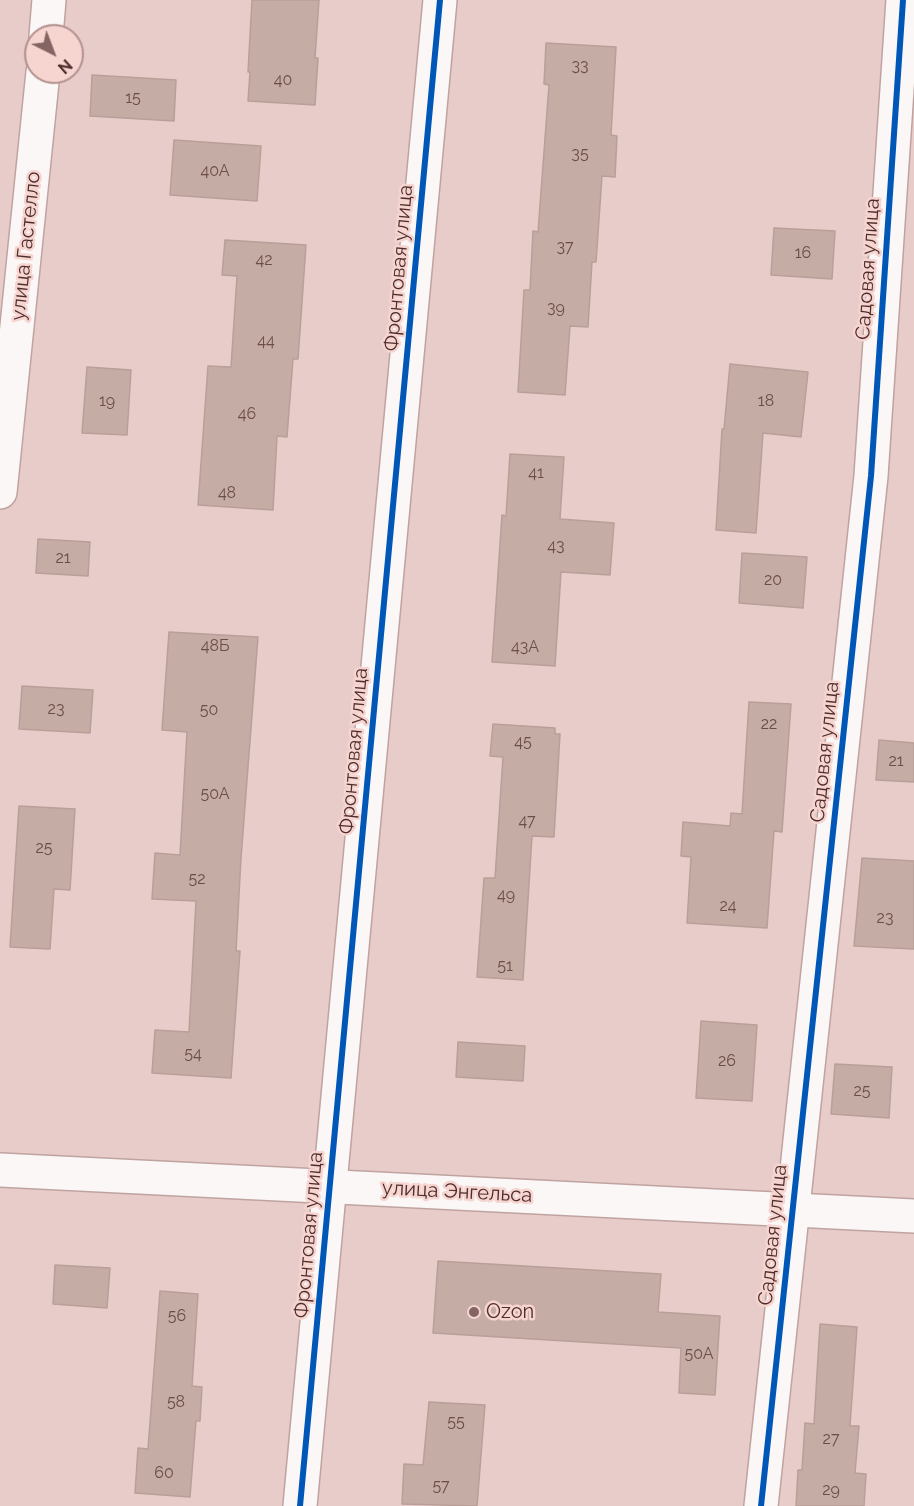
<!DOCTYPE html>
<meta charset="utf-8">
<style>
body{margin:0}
#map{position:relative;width:914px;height:1506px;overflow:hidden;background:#e8ccca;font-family:Raleway,sans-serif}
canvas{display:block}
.north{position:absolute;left:24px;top:24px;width:60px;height:60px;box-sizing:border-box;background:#f6d4d0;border:2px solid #b3918e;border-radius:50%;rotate:138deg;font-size:16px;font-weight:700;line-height:24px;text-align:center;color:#4e2d2b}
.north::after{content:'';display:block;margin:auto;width:21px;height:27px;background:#846563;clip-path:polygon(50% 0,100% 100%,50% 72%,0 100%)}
</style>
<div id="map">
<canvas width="914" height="1506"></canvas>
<div class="north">N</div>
</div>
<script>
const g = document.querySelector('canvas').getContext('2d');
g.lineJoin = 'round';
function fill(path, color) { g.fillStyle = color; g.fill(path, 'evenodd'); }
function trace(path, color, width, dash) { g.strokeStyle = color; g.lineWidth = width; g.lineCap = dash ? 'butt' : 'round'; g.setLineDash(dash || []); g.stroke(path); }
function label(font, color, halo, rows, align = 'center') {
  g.font = font + ' Raleway,sans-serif'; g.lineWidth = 5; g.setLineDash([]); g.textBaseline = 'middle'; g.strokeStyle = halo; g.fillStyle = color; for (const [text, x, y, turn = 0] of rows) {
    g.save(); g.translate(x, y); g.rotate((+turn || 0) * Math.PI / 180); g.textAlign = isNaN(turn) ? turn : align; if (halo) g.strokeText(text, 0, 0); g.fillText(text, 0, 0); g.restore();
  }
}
const building = new Path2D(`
 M 252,0 L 319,0 L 315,58 L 318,58 L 315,105 L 248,101 L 250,72 L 248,72 Z
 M 546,43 L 616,47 L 611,135 L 617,136 L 615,177 L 602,176 L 596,262 L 592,262 L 588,327 L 570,326 L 565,395 L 518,392 L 524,290 L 530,290 L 533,231 L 538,232 L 549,85 L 544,84 Z
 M 92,75 L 176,80 L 174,121 L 90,116 Z
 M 174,140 L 261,146 L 257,201 L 170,195 Z
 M 774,228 L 835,231 L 832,279 L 771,275 Z
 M 225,240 L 306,245 L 298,359 L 293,359 L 287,437 L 277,436 L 273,510 L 198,505 L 208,366 L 231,367 L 237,276 L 222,275 Z
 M 730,364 L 808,372 L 801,437 L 763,433 L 756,533 L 716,530 L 722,429 L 724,429 Z
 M 87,367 L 131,370 L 127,435 L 82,433 Z
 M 510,454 L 564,457 L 560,519 L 614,523 L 610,575 L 561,572 L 555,666 L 492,662 L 502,515 L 506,516 Z
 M 38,539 L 90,542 L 88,576 L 36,573 Z
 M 742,553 L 807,557 L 803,608 L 739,603 Z
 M 169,632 L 258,637 L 241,858 L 236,951 L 240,951 L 231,1078 L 152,1073 L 155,1030 L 189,1032 L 196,901 L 152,899 L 155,853 L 180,855 L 187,732 L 162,730 Z
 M 22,686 L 93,690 L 90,733 L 19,729 Z
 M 749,702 L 791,704 L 782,832 L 774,831 L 767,928 L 687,923 L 691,857 L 681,856 L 683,822 L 730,826 L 731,813 L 742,814 Z
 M 493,724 L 555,728 L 555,734 L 560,734 L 554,837 L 532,836 L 523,980 L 477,977 L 484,878 L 495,878 L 503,757 L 490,756 Z
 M 879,740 L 914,743 L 914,782 L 876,780 Z
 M 19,806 L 75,809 L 70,890 L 54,889 L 50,949 L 10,947 Z
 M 862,858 L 914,861 L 914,949 L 854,946 Z
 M 701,1021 L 757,1025 L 752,1101 L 696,1098 Z
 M 458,1042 L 525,1046 L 523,1081 L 456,1077 Z
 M 835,1064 L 892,1067 L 889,1118 L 831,1114 Z
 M 438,1261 L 661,1274 L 658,1312 L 720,1316 L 715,1395 L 679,1393 L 681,1348 L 433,1333 Z
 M 55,1265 L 110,1268 L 107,1308 L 53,1304 Z
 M 160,1291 L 198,1294 L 192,1386 L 202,1387 L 200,1421 L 196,1421 L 190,1497 L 135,1493 L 138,1448 L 148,1449 Z
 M 820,1324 L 857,1327 L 850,1426 L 859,1426 L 855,1473 L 866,1474 L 864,1506 L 796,1506 L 798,1470 L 802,1470 L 805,1423 L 814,1424 Z
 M 429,1402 L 485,1405 L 477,1506 L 402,1504 L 404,1464 L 423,1465 Z`);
fill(building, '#c5aca5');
trace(building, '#b99f98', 1.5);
const street = new Path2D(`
 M 46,36 L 49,0
 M 0,492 L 43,72
 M 300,1506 L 440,0
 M 761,1506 L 871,476 L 903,0`);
const secondary = new Path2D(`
 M 0,1170 L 914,1216`);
trace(street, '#bfa3a1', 36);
trace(secondary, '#bfa3a1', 36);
trace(street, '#fcf7f7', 33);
trace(secondary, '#fcf7f7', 33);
trace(new Path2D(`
 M 300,1506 L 440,0
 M 761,1506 L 871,476 L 903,0`), '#0057b8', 6);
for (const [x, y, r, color] of [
 [474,1312,6,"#846563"]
]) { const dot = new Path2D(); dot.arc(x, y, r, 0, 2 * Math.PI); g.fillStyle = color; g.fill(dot); trace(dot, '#f6d4d0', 2); }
label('16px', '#6c4d4a', null, [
 ["33",580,66],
 ["40",283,80],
 ["15",133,98],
 ["35",580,154],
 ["40А",215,171],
 ["37",565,247],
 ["16",803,253],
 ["42",264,260],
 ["39",556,308],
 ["44",266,341],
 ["19",107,401],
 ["18",766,401],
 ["46",247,414],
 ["41",536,473],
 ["48",227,493],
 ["43",556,546],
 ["21",63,558],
 ["20",773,580],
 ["48Б",215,646],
 ["43А",525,647],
 ["23",56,709],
 ["50",209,710],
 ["22",769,724],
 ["45",523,742],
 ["21",896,761],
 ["50А",215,794],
 ["47",527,821],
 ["25",44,848],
 ["52",197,879],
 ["49",506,895],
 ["24",728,906],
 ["23",885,918],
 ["51",505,966],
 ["54",193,1054],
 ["26",727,1061],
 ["25",862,1091],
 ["56",177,1316],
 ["50А",699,1354],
 ["58",176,1402],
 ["55",456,1422],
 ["27",831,1439],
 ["60",164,1473],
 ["57",441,1486],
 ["29",831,1490]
]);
label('20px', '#4e2d2b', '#f6d4d0', [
 ["улица Гастелло",26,246,-84],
 ["Фронтовая улица",399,268,-85],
 ["Садовая улица",868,269,-86],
 ["Фронтовая улица",354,751,-85],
 ["Садовая улица",825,752,-84],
 ["улица Энгельса",457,1192,3],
 ["Фронтовая улица",309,1235,-85],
 ["Садовая улица",773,1235,-84]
]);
label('20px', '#4e2d2b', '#f6d4d0', [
 ["Ozon",486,1312]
], 'left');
</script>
